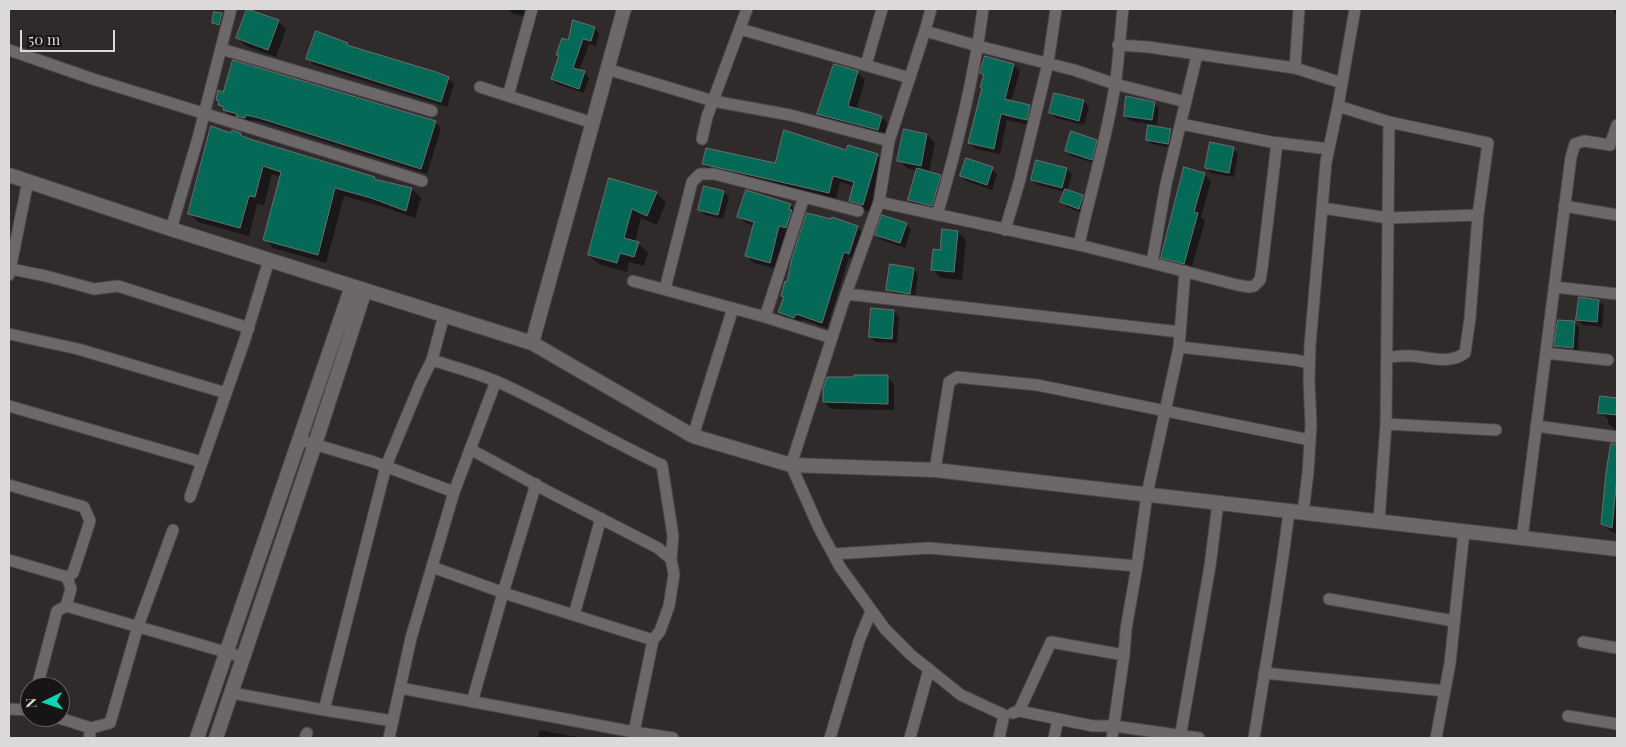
<!DOCTYPE html>
<style>
body{margin:0}
#map{position:relative;width:1626px;height:747px;overflow:hidden;background:#2f2b2b;font-family:"Playfair Display",serif}
canvas{display:block}
.frame{position:absolute;inset:0;border:10px solid #dcd9d9;pointer-events:none}
.north{position:absolute;left:20px;top:677px;width:50px;height:50px;box-sizing:border-box;background:#161414;border:1px solid #656363;border-radius:50%;rotate:266deg;font-size:14px;font-weight:700;line-height:20px;text-align:center;color:#dcd9d9}
.north::after{content:'';display:block;margin:auto;width:18px;height:22px;background:#0fd5b4;clip-path:polygon(50% 0,100% 100%,50% 72%,0 100%)}
.scale{position:absolute;left:20px;top:30px;width:95px;height:22px;box-sizing:border-box;border:2px solid #dcd9d9;border-top:0;padding-left:6px;font-size:15px;line-height:18px;white-space:nowrap;color:#dcd9d9;-webkit-text-stroke:4px #161414;paint-order:stroke}
</style>
<div id="map">
<canvas width="1626" height="747"></canvas>
<div class="frame"></div>
<div class="north">N</div>
<div class="scale">50 m</div>
</div>
<script>
const g = document.querySelector('canvas').getContext('2d');
g.lineJoin = 'round';
function fill(path, color) { g.fillStyle = color; g.fill(path, 'evenodd'); }
function trace(path, color, width, dash) { g.strokeStyle = color; g.lineWidth = width; g.lineCap = dash ? 'butt' : 'round'; g.setLineDash(dash || []); g.stroke(path); }
fill(new Path2D(`
 M 508,9 L 532,9 L 528,18 L 512,13 Z
 M 1613,9 L 1617,9 L 1617,16 L 1613,11 Z
 M 222,14 L 224,16 L 221,26 L 216,25 L 214,23 Z
 M 278,21 L 286,29 L 276,57 L 246,46 L 238,38 Z
 M 594,28 L 599,33 L 596,46 L 589,44 L 579,71 L 584,72 L 589,78 L 584,93 L 557,84 L 552,79 L 560,56 L 558,54 L 569,42 Z
 M 348,44 L 351,48 L 448,78 L 454,84 L 447,107 L 314,65 L 308,59 Z
 M 835,65 L 858,73 L 865,80 L 856,110 L 881,117 L 888,124 L 885,137 L 826,121 L 818,114 Z
 M 1014,65 L 1020,71 L 1011,102 L 1029,106 L 1036,113 L 1033,126 L 1007,120 L 1000,154 L 976,149 L 970,143 L 985,76 L 982,73 Z
 M 217,99 L 435,122 L 441,128 L 427,174 L 266,123 L 252,120 L 251,123 L 243,121 L 241,118 L 230,115 L 219,104 L 220,102 Z
 M 1084,101 L 1089,107 L 1084,125 L 1056,118 L 1051,113 Z
 M 1154,103 L 1159,108 L 1157,125 L 1130,121 L 1125,116 Z
 M 1149,127 L 1171,130 L 1176,136 L 1173,148 L 1152,144 L 1147,139 Z
 M 905,131 L 927,135 L 935,143 L 929,173 L 940,176 L 948,184 L 940,213 L 917,208 L 909,200 L 918,171 L 907,168 L 899,160 Z
 M 241,134 L 245,139 L 374,178 L 376,181 L 412,189 L 421,198 L 415,218 L 381,206 L 344,196 L 326,263 L 273,248 L 265,239 L 281,177 L 272,174 L 264,205 L 257,204 L 249,236 L 198,222 L 189,213 L 232,135 Z
 M 1096,141 L 1101,146 L 1097,164 L 1071,156 L 1066,151 Z
 M 1233,149 L 1238,154 L 1234,177 L 1211,173 L 1206,167 Z
 M 847,151 L 877,155 L 884,162 L 870,212 L 857,208 L 850,200 L 854,186 L 840,182 L 836,199 L 710,171 L 703,164 L 775,164 Z
 M 992,169 L 997,174 L 992,190 L 966,181 L 961,176 Z
 M 1067,169 L 1072,174 L 1067,191 L 1082,197 L 1087,202 L 1084,214 L 1067,207 L 1062,202 L 1065,192 L 1038,185 L 1032,179 Z
 M 1204,174 L 1211,181 L 1201,217 L 1205,221 L 1191,270 L 1169,264 L 1162,257 Z
 M 610,180 L 656,193 L 666,202 L 657,225 L 641,218 L 635,242 L 638,243 L 648,253 L 644,266 L 629,262 L 627,272 L 599,264 L 589,255 Z
 M 724,192 L 729,197 L 723,219 L 705,215 L 700,210 Z
 M 790,205 L 797,213 L 793,235 L 786,232 L 777,269 L 754,263 L 747,256 L 754,226 L 746,223 L 739,216 Z
 M 906,224 L 911,229 L 905,248 L 882,240 L 876,235 Z
 M 857,227 L 863,233 L 854,259 L 849,257 L 827,328 L 802,319 L 800,323 L 785,317 L 779,312 L 785,298 L 782,295 Z
 M 943,231 L 958,232 L 966,240 L 962,280 L 941,278 L 933,270 L 941,251 Z
 M 913,269 L 918,274 L 915,298 L 893,295 L 888,290 Z
 M 1598,301 L 1604,306 L 1602,327 L 1583,325 L 1578,320 Z
 M 894,311 L 899,317 L 897,343 L 875,342 L 870,336 Z
 M 1574,322 L 1579,328 L 1578,352 L 1561,351 L 1556,346 Z
 M 887,377 L 894,384 L 894,410 L 831,409 L 824,402 Z
 M 1602,397 L 1617,399 L 1617,398 L 1617,430 L 1615,430 L 1608,423 L 1608,419 L 1600,412 Z
 M 1612,446 L 1617,447 L 1617,534 L 1609,530 L 1602,523 Z
 M 540,730 L 577,737 L 579,738 L 538,738 Z`), '#0007');
const building = new Path2D(`
 M 247,9 L 279,20 L 268,50 L 236,38 Z
 M 214,12 L 222,13 L 219,25 L 212,23 Z
 M 573,20 L 595,27 L 591,41 L 583,39 L 573,68 L 585,71 L 579,89 L 551,79 L 559,55 L 556,55 L 562,38 L 568,40 Z
 M 316,31 L 348,43 L 347,45 L 436,72 L 449,77 L 441,102 L 306,59 Z
 M 985,56 L 1014,64 L 1005,99 L 1030,105 L 1027,120 L 1001,114 L 994,149 L 968,143 L 982,88 L 980,87 L 984,75 L 980,73 Z
 M 233,60 L 436,121 L 421,169 L 259,118 L 246,115 L 245,118 L 236,116 L 237,114 L 223,110 L 224,107 L 218,105 L 219,101 L 216,100 L 218,90 L 223,92 Z
 M 834,64 L 858,71 L 848,106 L 882,116 L 878,130 L 817,114 Z
 M 1054,93 L 1084,100 L 1079,121 L 1049,113 Z
 M 1126,96 L 1155,102 L 1152,120 L 1124,116 Z
 M 1148,125 L 1171,129 L 1168,144 L 1146,140 Z
 M 211,126 L 231,133 L 232,130 L 241,133 L 240,135 L 250,139 L 375,177 L 374,179 L 412,188 L 406,211 L 371,198 L 335,188 L 318,255 L 263,240 L 281,172 L 263,166 L 255,197 L 249,196 L 240,228 L 188,214 Z
 M 904,129 L 927,134 L 921,166 L 897,161 Z
 M 784,130 L 846,150 L 848,145 L 878,154 L 863,205 L 849,201 L 854,182 L 833,176 L 829,193 L 702,164 L 706,148 L 775,163 Z
 M 1071,131 L 1097,140 L 1092,160 L 1065,151 Z
 M 1210,142 L 1234,147 L 1229,173 L 1205,168 Z
 M 966,158 L 993,167 L 987,185 L 960,176 Z
 M 1036,160 L 1067,168 L 1062,188 L 1031,180 Z
 M 1184,167 L 1205,173 L 1194,212 L 1198,213 L 1184,264 L 1161,258 Z
 M 917,168 L 941,175 L 932,206 L 908,200 Z
 M 609,178 L 657,192 L 647,216 L 632,209 L 624,238 L 639,242 L 634,257 L 620,253 L 617,263 L 588,255 Z
 M 704,186 L 724,191 L 718,215 L 698,210 Z
 M 1065,189 L 1083,195 L 1079,209 L 1060,202 Z
 M 746,190 L 791,204 L 789,209 L 792,210 L 786,228 L 779,226 L 770,263 L 745,256 L 754,222 L 737,217 Z
 M 807,213 L 831,219 L 832,217 L 858,226 L 849,254 L 844,252 L 822,323 L 796,314 L 794,318 L 778,312 L 784,297 L 781,296 L 785,281 L 787,282 L 792,258 Z
 M 882,215 L 907,223 L 900,243 L 875,235 Z
 M 942,229 L 958,231 L 954,272 L 931,270 L 933,249 L 940,250 Z
 M 890,264 L 914,268 L 910,294 L 886,290 Z
 M 1579,297 L 1599,300 L 1597,322 L 1576,320 Z
 M 871,308 L 894,310 L 892,339 L 869,337 Z
 M 1558,320 L 1575,321 L 1573,348 L 1554,346 Z
 M 854,375 L 888,375 L 888,404 L 823,402 L 823,389 L 827,377 L 854,377 Z
 M 1600,396 L 1617,398 L 1616,415 L 1598,413 Z
 M 1611,444 L 1617,444 L 1617,476 L 1612,528 L 1601,524 L 1606,473 Z`);
fill(building, '#056958');
trace(building, '#6a6f6e', 1);
const minor = new Path2D(`
 M 931,9 L 925,31 L 889,141 L 879,202 L 846,294 L 791,465 L 819,528 L 840,567 L 885,629 L 911,655 L 961,695 L 1004,715 L 999,738
 M 740,29 L 910,78
 M 925,31 L 978,46 L 1074,70 L 1115,84 L 1186,102
 M 1118,45 L 1148,47 L 1295,68 L 1342,83
 M 221,49 L 432,111
 M 9,50 L 93,79 L 422,181
 M 1197,55 L 1166,184 L 1152,263 L 1237,285 L 1249,287 L 1254,286 L 1260,280 L 1262,268 L 1277,143
 M 866,65 L 882,9
 M 1295,68 L 1299,9
 M 607,69 L 713,101 L 790,115 L 889,141
 M 480,87 L 593,123
 M 508,96 L 532,9
 M 1338,106 L 1389,122 L 1386,424 L 1379,521
 M 1181,124 L 1271,142 L 1329,149
 M 702,139 L 707,117 L 747,9
 M 879,202 L 1079,245 L 1152,263
 M 1564,206 L 1617,215
 M 1322,208 L 1388,218 L 1478,215
 M 937,215 C 957,148 974,78 983,9
 M 171,229 L 198,138 L 231,9
 M 1005,230 L 1019,183 L 1048,63 L 1056,9
 M 1079,245 C 1090,192 1107,139 1115,85 C 1119,60 1120,34 1123,9
 M 11,269 L 46,276 L 94,289 L 118,286 L 249,328
 M 9,275 L 28,181
 M 633,281 L 765,317 L 804,197 L 858,211
 M 1554,287 L 1617,294
 M 665,289 L 692,182 L 700,174 L 714,174 L 804,197
 M 846,294 L 1180,332
 M 765,317 L 832,338
 M 9,334 L 78,349 L 226,393
 M 1179,347 L 1295,360 L 1309,363
 M 1546,353 L 1608,360
 M 1387,357 C 1395,357 1403,355 1411,356 C 1429,357 1449,365 1465,353 L 1470,318 L 1478,215 L 1488,143 L 1389,122
 M 432,360 C 454,367 477,373 498,382 C 554,407 606,439 662,465 L 673,536 L 671,559
 M 9,406 L 202,462
 M 1386,424 L 1496,430
 M 1536,426 L 1617,437
 M 693,436 L 733,308
 M 300,440 L 374,462 L 454,492 L 496,381
 M 935,470 L 949,382 L 957,377 L 1037,385 L 1310,440
 M 9,485 L 84,507 L 90,521 L 73,573 L 67,577 L 9,560
 M 190,497 L 245,339 L 269,260
 M 1303,513 L 1308,473 L 1311,425 L 1309,381 L 1310,345 L 1326,162 L 1338,106 L 1355,9
 M 1522,538 L 1571,157 L 1575,144 L 1584,141 L 1610,145 L 1617,125
 M 833,554 L 929,548 L 1137,566
 M 432,567 L 510,595 L 653,640 L 660,631 L 669,606 L 674,574 L 671,559 L 658,548 L 549,492 L 470,449
 M 1329,599 L 1454,621
 M 66,606 L 71,589 L 67,577
 M 574,615 L 601,518
 M 1583,642 L 1617,648
 M 1264,673 L 1445,691
 M 37,687 L 57,611 L 66,606 L 243,657
 M 400,688 L 634,732 L 653,640
 M 232,693 L 324,710
 M 472,702 L 503,593 L 536,484
 M 9,709 L 30,710
 M 1019,711 L 1051,642 L 1124,655 L 1126,629 L 1137,566 L 1147,494 L 1179,347 L 1185,271
 M 1013,713 L 1019,711 L 1093,726 L 1114,726 L 1199,738
 M 1568,716 L 1617,724
 M 56,717 L 91,728
 M 393,721 L 324,710 L 386,466 L 420,384 L 432,360 L 444,315
 M 634,732 L 673,738
 M 89,738 L 91,728 L 110,723 L 138,626 L 173,530
 M 305,738 L 307,733
 M 389,738 L 411,638 L 454,492
 M 830,738 L 859,641 L 871,611
 M 910,738 L 929,669
 M 1054,738 L 1058,719
 M 1112,738 L 1124,655
 M 1180,738 L 1210,566 L 1218,503
 M 1254,738 C 1266,662 1280,587 1289,511
 M 1436,738 L 1450,663 L 1464,531`);
const tertiary = new Path2D(`
 M 9,175 L 171,229 L 532,343 L 693,436 L 791,465 L 935,470 L 1617,549
 M 532,343 L 624,9
 M 197,738 L 352,286
 M 216,738 L 315,444 L 365,290`);
trace(minor, '#4a4647', 13);
trace(tertiary, '#4a4647', 16);
trace(minor, '#6c6768', 11);
trace(tertiary, '#6c6768', 14);
</script>
